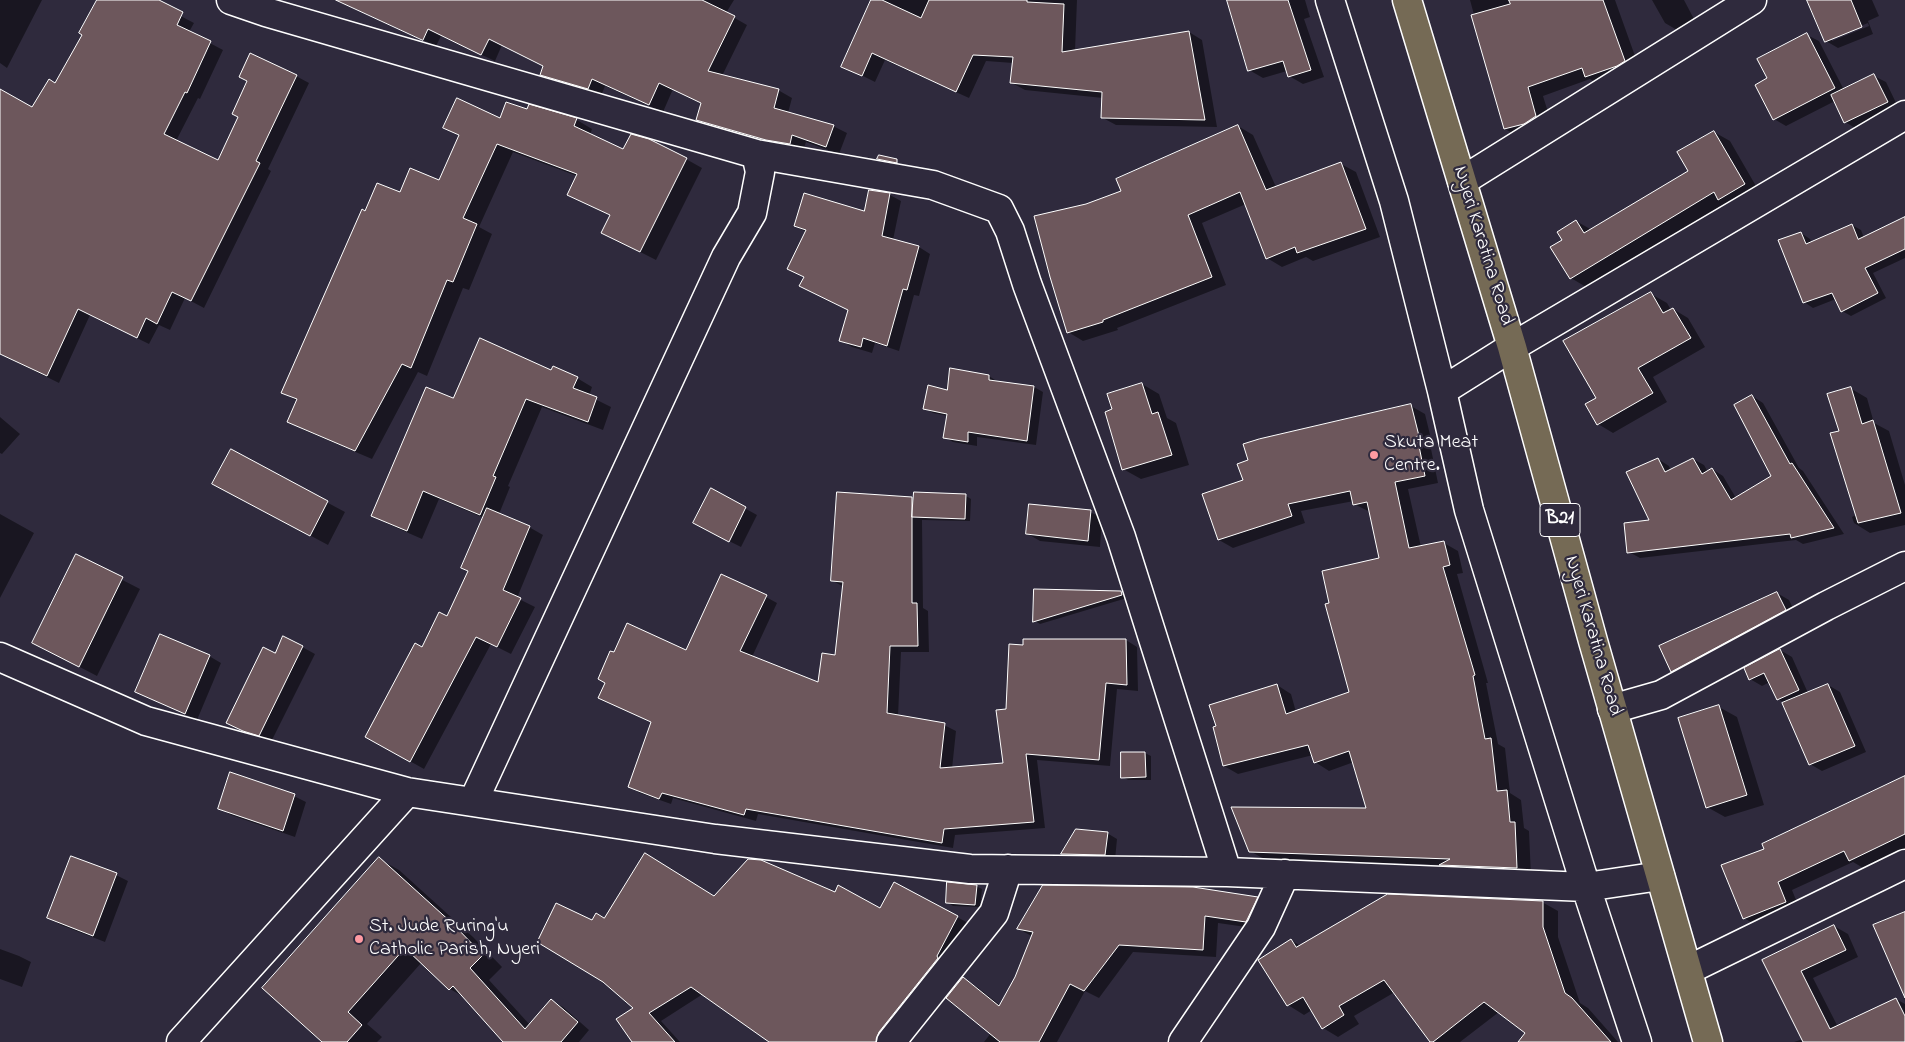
<!DOCTYPE html>
<style>
body{margin:0}
canvas{display:block;background:#2f2a3d}
</style>
<canvas width="1905" height="1042"></canvas>
<script>
const g = document.querySelector('canvas').getContext('2d');
g.lineJoin = 'round';
function fill(path, color) { g.fillStyle = color; g.fill(path, 'evenodd'); }
function trace(path, color, width, dash) { g.strokeStyle = color; g.lineWidth = width; g.lineCap = dash ? 'butt' : 'round'; g.setLineDash(dash || []); g.stroke(path); }
function label(font, color, halo, rows, align = 'center') {
  g.font = font + ' "Indie Flower",sans-serif'; g.lineWidth = 4.5; g.setLineDash([]); g.textBaseline = 'middle'; g.strokeStyle = halo; g.fillStyle = color; for (const [text, x, y, turn = 0] of rows) {
    g.save(); g.translate(x, y); g.rotate((+turn || 0) * Math.PI / 180); g.textAlign = isNaN(turn) ? turn : align; if (halo) g.strokeText(text, 0, 0); g.fillText(text, 0, 0); g.restore();
  }
}
fill(new Path2D(`
 M 0,0 L 42,0 L 7,68 L 0,63 Z
 M 99,0 L 150,0 L 194,23 L 189,32 L 223,50 L 200,99 L 198,98 L 176,141 L 218,162 L 296,76 L 309,83 L 268,169 L 271,171 L 204,308 L 185,298 L 170,330 L 159,325 L 149,344 L 90,315 L 59,383 L 0,354 L 0,151 L 33,109 L 56,85 L 84,35 Z
 M 345,0 L 734,0 L 726,13 L 747,25 L 722,76 L 778,90 L 792,98 L 788,113 L 833,126 L 847,133 L 839,154 L 806,142 L 803,151 L 780,147 L 711,127 L 698,120 L 702,104 L 673,89 L 663,112 L 605,86 L 601,96 L 555,82 L 541,75 L 545,66 L 502,45 L 495,61 L 441,36 L 436,46 L 368,15 Z
 M 873,0 L 1077,0 L 1075,51 L 1189,32 L 1202,40 L 1217,127 L 1116,125 L 1103,118 L 1103,98 L 1025,90 L 1012,83 L 1013,63 L 986,61 L 969,98 L 885,60 L 875,82 L 843,66 Z
 M 1228,0 L 1305,0 L 1310,17 L 1304,19 L 1324,77 L 1303,84 L 1289,76 L 1287,71 L 1263,78 L 1249,70 Z
 M 1470,0 L 1615,0 L 1640,70 L 1602,86 L 1590,79 L 1543,96 L 1552,125 L 1521,138 L 1505,129 Z
 M 1652,0 L 1684,0 L 1695,21 L 1677,30 L 1665,23 Z
 M 1808,0 L 1872,0 L 1879,16 L 1868,21 L 1873,34 L 1838,48 L 1826,41 ZM 1868,23 L 1869,26 L 1832,41 L 1832,38 Z
 M 1807,35 L 1819,41 L 1844,90 L 1874,76 L 1886,82 L 1899,109 L 1857,129 L 1845,122 L 1835,101 L 1786,126 L 1774,119 L 1757,85 L 1768,79 Z
 M 530,106 L 577,120 L 592,129 L 590,135 L 624,150 L 686,159 L 702,168 L 656,260 L 603,233 L 611,216 L 569,195 L 577,176 L 513,152 L 479,227 L 492,234 L 469,290 L 463,288 L 427,376 L 418,372 L 372,459 L 304,430 L 289,421 L 297,401 L 282,392 L 366,212 L 400,194 L 439,182 L 460,136 L 445,127 L 501,120 L 528,111 Z
 M 1238,126 L 1253,135 L 1276,187 L 1341,164 L 1356,172 L 1380,237 L 1313,261 L 1306,257 L 1282,267 L 1267,258 L 1246,204 L 1202,223 L 1226,285 L 1117,328 L 1118,330 L 1083,341 L 1068,332 L 1087,205 L 1123,192 Z
 M 1714,132 L 1730,141 L 1760,193 L 1735,208 L 1726,203 L 1586,287 L 1571,278 L 1564,240 L 1576,221 L 1592,230 L 1690,172 Z
 M 870,191 L 890,195 L 901,201 L 893,240 L 919,247 L 930,254 L 919,296 L 914,295 L 899,351 L 875,343 L 872,353 L 852,347 L 840,340 L 849,310 L 805,277 L 806,232 L 795,226 L 865,212 Z
 M 1905,223 L 1905,258 L 1873,273 L 1886,298 L 1851,316 L 1842,311 L 1836,299 L 1813,308 L 1804,302 L 1801,233 L 1810,239 L 1812,243 L 1852,225 L 1861,230 L 1864,238 Z
 M 1651,294 L 1667,303 L 1671,310 L 1673,309 L 1688,318 L 1705,347 L 1653,377 L 1667,402 L 1613,433 L 1598,424 L 1598,399 Z
 M 552,372 L 577,378 L 592,387 L 589,396 L 611,407 L 603,430 L 542,407 L 508,486 L 510,487 L 499,514 L 529,527 L 543,535 L 517,598 L 535,607 L 511,654 L 491,644 L 424,769 L 381,745 L 422,649 L 447,618 L 469,572 L 484,518 L 439,499 L 422,539 L 388,524 L 372,515 L 454,400 Z
 M 989,376 L 998,382 L 1034,387 L 1043,392 L 1036,445 L 977,437 L 977,446 L 953,442 L 944,437 L 948,416 L 933,413 L 925,408 L 948,391 Z
 M 1142,384 L 1159,394 L 1167,418 L 1176,423 L 1189,465 L 1141,479 L 1123,469 L 1113,410 Z
 M 1850,388 L 1867,398 L 1874,423 L 1889,431 L 1905,485 L 1905,525 L 1870,533 L 1854,523 L 1852,517 L 1856,515 L 1840,432 Z
 M 1752,396 L 1763,403 L 1799,468 L 1803,471 L 1844,534 L 1803,544 L 1796,540 L 1640,558 L 1629,552 L 1651,521 L 1658,459 L 1669,466 L 1671,471 L 1693,459 L 1704,465 L 1708,472 L 1712,469 L 1723,476 L 1736,498 L 1772,476 Z
 M 1411,406 L 1425,414 L 1432,443 L 1430,444 L 1438,483 L 1408,489 L 1421,547 L 1444,543 L 1458,551 L 1463,573 L 1457,574 L 1488,683 L 1486,683 L 1498,744 L 1505,748 L 1510,793 L 1521,800 L 1524,828 L 1529,831 L 1531,876 L 1454,873 L 1441,865 L 1264,859 L 1250,851 L 1367,809 L 1354,762 L 1329,771 L 1315,762 L 1313,755 L 1238,774 L 1224,766 L 1277,685 L 1291,694 L 1296,712 L 1350,693 L 1331,604 L 1381,559 L 1370,512 L 1354,504 L 1354,501 L 1301,511 L 1305,523 L 1233,548 L 1219,540 L 1204,495 L 1244,481 Z
 M 0,417 L 20,434 L 2,454 L 0,453 Z
 M 231,451 L 345,512 L 328,545 L 231,493 Z
 M 712,490 L 757,515 L 741,547 L 707,530 Z
 M 966,496 L 971,499 L 970,521 L 922,520 L 923,608 L 928,611 L 929,652 L 901,652 L 898,716 L 944,725 L 956,731 L 952,769 L 1004,765 L 1007,710 L 1126,640 L 1137,647 L 1138,691 L 1117,689 L 1110,766 L 1037,760 L 1045,828 L 955,835 L 953,848 L 758,814 L 756,821 L 673,798 L 671,804 L 640,793 L 629,786 L 652,722 L 600,698 L 686,651 L 766,597 L 777,603 L 752,657 L 819,683 L 836,657 L 844,587 L 833,581 L 911,498 L 914,500 Z
 M 1090,512 L 1102,518 L 1100,547 L 1040,541 L 1028,534 Z
 M 0,514 L 34,533 L 0,598 Z
 M 76,556 L 140,589 L 97,676 L 51,652 Z
 M 1121,592 L 1126,595 L 1127,598 L 1040,624 L 1035,621 Z
 M 1777,593 L 1789,600 L 1797,617 L 1684,678 L 1672,671 Z
 M 284,637 L 315,654 L 271,742 L 257,737 L 239,729 Z
 M 1780,650 L 1792,657 L 1808,693 L 1828,685 L 1840,692 L 1866,752 L 1822,771 L 1810,764 L 1785,703 L 1778,699 L 1770,682 L 1762,686 L 1750,679 Z
 M 209,656 L 221,663 L 197,720 L 137,691 Z
 M 1719,707 L 1737,717 L 1764,805 L 1725,817 L 1707,807 Z
 M 1122,753 L 1145,753 L 1151,756 L 1151,780 L 1128,780 L 1123,777 Z
 M 1905,777 L 1905,850 L 1865,869 L 1853,862 L 1792,890 L 1800,910 L 1759,927 L 1744,918 L 1766,850 Z
 M 294,796 L 306,802 L 295,837 L 231,815 L 219,808 Z
 M 1107,833 L 1117,839 L 1115,860 L 1072,859 L 1063,854 Z
 M 379,859 L 399,870 L 473,937 L 502,967 L 489,980 L 530,1025 L 551,1000 L 563,1007 L 589,1030 L 579,1042 L 504,1042 L 464,997 L 450,989 L 422,962 L 367,1024 L 382,1037 L 377,1042 L 324,1042 Z
 M 116,875 L 128,881 L 105,942 L 61,925 L 49,918 Z
 M 976,886 L 982,889 L 980,907 L 953,906 L 947,902 Z
 M 835,893 L 880,909 L 957,917 L 970,924 L 890,1042 L 771,1042 L 703,994 L 661,1021 L 680,1042 L 633,1042 L 635,1008 L 592,922 L 714,897 Z
 M 1257,898 L 1271,906 L 1260,929 L 1218,923 L 1216,957 L 1133,952 L 1099,998 L 1085,991 L 1057,1042 L 984,1042 L 991,1033 L 963,979 L 977,987 L 1001,1006 L 1016,978 L 1033,937 L 1019,929 Z
 M 1542,902 L 1558,911 L 1558,937 L 1580,1003 L 1588,1008 L 1618,1042 L 1520,1042 L 1526,1033 L 1499,1012 L 1460,1042 L 1432,1042 L 1395,992 L 1354,1016 L 1359,1024 L 1338,1037 L 1323,1028 L 1312,1010 L 1304,1015 L 1288,1005 L 1260,961 L 1292,941 L 1301,946 Z
 M 1834,926 L 1848,934 L 1858,957 L 1813,978 L 1838,1027 L 1896,999 L 1905,1004 L 1905,1042 L 1794,1042 L 1803,1039 L 1763,960 Z
 M 0,949 L 19,956 L 31,962 L 22,987 L 0,979 Z`), '#0007');
const building = new Path2D(`
 M 97,0 L 159,0 L 183,12 L 177,25 L 211,41 L 187,93 L 185,92 L 164,134 L 218,160 L 238,117 L 232,114 L 247,81 L 239,77 L 250,53 L 297,75 L 256,161 L 260,163 L 191,301 L 172,292 L 157,324 L 146,318 L 137,338 L 78,309 L 47,376 L 0,354 L 0,89 L 32,107 L 49,79 L 55,83 L 82,35 L 79,33 Z
 M 336,0 L 702,0 L 735,16 L 708,71 L 779,89 L 774,108 L 834,125 L 826,147 L 792,135 L 790,144 L 766,140 L 696,120 L 701,103 L 659,83 L 649,105 L 592,79 L 588,89 L 540,75 L 543,66 L 489,39 L 481,55 L 428,29 L 423,40 Z
 M 871,0 L 882,0 L 921,18 L 929,0 L 1027,0 L 1027,2 L 1064,4 L 1062,52 L 1189,31 L 1205,120 L 1101,118 L 1102,92 L 1010,83 L 1013,57 L 973,55 L 956,92 L 872,53 L 862,76 L 841,67 Z
 M 1227,0 L 1288,0 L 1311,70 L 1288,77 L 1283,61 L 1248,71 Z
 M 1509,0 L 1603,0 L 1625,61 L 1617,66 L 1585,77 L 1582,68 L 1528,87 L 1536,116 L 1524,124 L 1504,129 L 1471,15 L 1510,4 Z
 M 1807,0 L 1851,0 L 1862,27 L 1825,42 Z
 M 1807,33 L 1835,88 L 1773,120 L 1755,85 L 1767,78 L 1757,59 Z
 M 1874,74 L 1888,102 L 1844,123 L 1831,95 Z
 M 457,98 L 500,118 L 506,102 L 527,109 L 529,104 L 577,118 L 574,126 L 623,149 L 631,134 L 649,139 L 687,158 L 640,252 L 601,233 L 610,215 L 567,195 L 577,174 L 497,144 L 463,218 L 477,224 L 453,282 L 447,280 L 411,368 L 402,364 L 355,451 L 287,422 L 297,399 L 281,393 L 362,209 L 365,211 L 377,183 L 400,192 L 410,168 L 439,180 L 459,135 L 443,128 Z
 M 1238,125 L 1266,190 L 1341,162 L 1366,229 L 1297,253 L 1295,247 L 1266,259 L 1240,192 L 1188,215 L 1212,277 L 1103,320 L 1103,322 L 1067,333 L 1050,277 L 1034,216 L 1086,204 L 1121,191 L 1116,179 Z
 M 1714,131 L 1745,184 L 1718,200 L 1714,192 L 1570,279 L 1550,247 L 1562,240 L 1557,232 L 1576,220 L 1584,233 L 1688,171 L 1677,152 Z
 M 879,155 L 897,159 L 897,163 L 877,159 Z
 M 869,190 L 890,193 L 882,236 L 919,246 L 907,290 L 903,289 L 887,346 L 863,338 L 861,347 L 839,341 L 848,310 L 799,286 L 804,277 L 787,269 L 806,230 L 794,226 L 804,193 L 864,211 Z
 M 1905,217 L 1905,249 L 1865,268 L 1878,293 L 1841,312 L 1832,293 L 1803,303 L 1778,240 L 1801,232 L 1806,244 L 1852,224 L 1858,239 Z
 M 1651,292 L 1663,313 L 1673,308 L 1691,338 L 1638,368 L 1653,393 L 1597,425 L 1585,404 L 1596,398 L 1563,341 Z
 M 480,338 L 551,370 L 553,366 L 578,377 L 573,388 L 597,397 L 588,422 L 526,399 L 493,476 L 496,477 L 480,515 L 423,491 L 407,531 L 371,516 L 426,387 L 453,398 Z
 M 950,368 L 989,375 L 989,380 L 1034,386 L 1027,441 L 968,432 L 968,442 L 943,438 L 947,414 L 923,409 L 928,385 L 947,390 Z
 M 1142,383 L 1152,414 L 1158,412 L 1172,455 L 1122,470 L 1105,412 L 1112,409 L 1107,394 Z
 M 1851,387 L 1862,424 L 1873,420 L 1901,513 L 1858,523 L 1830,433 L 1839,431 L 1827,394 Z
 M 1752,395 L 1790,464 L 1792,463 L 1834,528 L 1791,538 L 1790,534 L 1627,553 L 1624,523 L 1649,520 L 1626,472 L 1658,458 L 1665,472 L 1693,458 L 1702,474 L 1712,468 L 1731,500 L 1771,476 L 1734,405 Z
 M 1411,404 L 1419,436 L 1417,436 L 1425,476 L 1395,482 L 1409,548 L 1444,541 L 1450,565 L 1443,567 L 1475,675 L 1473,676 L 1485,739 L 1491,738 L 1497,791 L 1507,790 L 1510,822 L 1515,822 L 1517,868 L 1439,865 L 1450,859 L 1249,852 L 1231,807 L 1366,808 L 1349,751 L 1314,763 L 1308,745 L 1223,766 L 1213,727 L 1216,726 L 1209,705 L 1277,684 L 1286,714 L 1349,692 L 1325,604 L 1329,603 L 1322,571 L 1379,558 L 1367,502 L 1353,505 L 1350,491 L 1288,504 L 1292,516 L 1218,540 L 1202,494 L 1243,480 L 1237,464 L 1248,460 L 1243,444 L 1259,439 Z
 M 231,449 L 328,501 L 310,536 L 212,484 Z
 M 711,488 L 746,507 L 729,542 L 693,523 Z
 M 837,492 L 912,497 L 912,603 L 917,603 L 918,646 L 890,646 L 887,713 L 945,723 L 940,768 L 1003,763 L 996,710 L 1006,709 L 1009,644 L 1023,645 L 1023,639 L 1126,639 L 1127,685 L 1106,683 L 1099,760 L 1026,754 L 1034,822 L 944,829 L 942,843 L 746,809 L 744,815 L 662,793 L 659,799 L 628,787 L 651,722 L 598,698 L 605,683 L 598,679 L 610,651 L 614,652 L 627,623 L 686,650 L 721,574 L 767,595 L 740,651 L 818,682 L 822,653 L 835,655 L 843,582 L 831,581 Z
 M 914,492 L 966,494 L 965,519 L 912,517 Z
 M 1029,504 L 1091,510 L 1088,541 L 1026,534 Z
 M 487,508 L 530,526 L 503,590 L 521,598 L 497,647 L 476,637 L 410,762 L 365,737 L 415,643 L 422,647 L 439,612 L 447,616 L 468,571 L 461,568 Z
 M 76,554 L 123,577 L 79,667 L 32,643 Z
 M 1034,589 L 1121,591 L 1122,595 L 1033,622 Z
 M 1777,592 L 1786,610 L 1671,672 L 1659,646 Z
 M 160,634 L 210,655 L 185,714 L 135,692 Z
 M 283,636 L 303,646 L 259,736 L 243,731 L 226,723 L 263,647 L 275,653 Z
 M 1780,649 L 1799,690 L 1777,700 L 1764,673 L 1749,680 L 1744,668 Z
 M 1828,684 L 1855,746 L 1809,765 L 1782,703 Z
 M 1719,705 L 1747,795 L 1706,808 L 1678,718 Z
 M 1121,752 L 1145,752 L 1146,777 L 1121,778 Z
 M 230,772 L 295,794 L 283,831 L 218,809 Z
 M 1905,776 L 1905,834 L 1849,861 L 1844,851 L 1778,882 L 1786,902 L 1743,919 L 1721,865 L 1764,849 L 1762,844 Z
 M 1076,829 L 1108,832 L 1105,855 L 1061,854 Z
 M 645,853 L 714,896 L 748,859 L 761,860 L 835,892 L 838,885 L 880,908 L 894,882 L 958,916 L 937,956 L 938,958 L 879,1032 L 876,1042 L 769,1042 L 691,987 L 649,1013 L 675,1042 L 632,1042 L 616,1019 L 633,1008 L 603,982 L 537,942 L 556,903 L 592,920 L 596,913 L 604,918 Z
 M 71,856 L 117,873 L 93,936 L 47,918 Z
 M 379,857 L 453,924 L 483,955 L 470,968 L 525,1029 L 551,999 L 578,1022 L 561,1042 L 503,1042 L 453,986 L 449,990 L 405,948 L 348,1012 L 362,1025 L 347,1042 L 322,1042 L 262,988 Z
 M 947,882 L 977,885 L 975,905 L 946,903 Z
 M 1043,885 L 1193,887 L 1258,897 L 1246,922 L 1205,916 L 1203,950 L 1119,945 L 1084,991 L 1070,984 L 1039,1042 L 1000,1042 L 946,998 L 963,977 L 999,1006 L 1015,977 L 1033,932 L 1017,929 Z
 M 1388,894 L 1543,901 L 1543,927 L 1565,993 L 1572,998 L 1611,1042 L 1518,1042 L 1525,1033 L 1484,1002 L 1433,1042 L 1430,1042 L 1384,980 L 1339,1006 L 1344,1015 L 1322,1029 L 1303,997 L 1287,1006 L 1258,960 L 1291,939 L 1296,947 Z
 M 1905,912 L 1905,998 L 1873,925 Z
 M 1834,925 L 1846,950 L 1801,971 L 1830,1029 L 1896,998 L 1905,1016 L 1905,1042 L 1803,1042 L 1762,960 Z`);
fill(building, '#6d575c');
trace(building, '#fff', 1);
const street = new Path2D(`
 M 231,0 L 266,12 L 756,154 L 933,185 L 999,209 L 1010,231 L 1027,284 L 1121,537 L 1227,872
 M 1330,0 L 1394,201 L 1442,391 L 1469,510 L 1586,887 L 1637,1042
 M 1442,391 L 1512,347
 M 0,657 L 146,721 L 407,792 L 715,839 L 970,869 L 1227,872 L 1586,887 L 1660,876
 M 1612,709 L 1661,695 L 1826,606 L 1905,566
 M 473,802 L 726,257 L 752,213 L 760,172 L 756,154
 M 1688,970 L 1905,864
 M 181,1042 L 407,792
 M 891,1042 L 994,913 L 1008,869
 M 1183,1042 L 1261,927 L 1285,874`);
const secondary = new Path2D(`
 M 1462,181 L 1752,0
 M 1512,347 L 1905,115`);
const highway = new Path2D(`
 M 1407,0 L 1512,347 L 1593,641 L 1708,1042`);
trace(street, '#fff', 31);
trace(secondary, '#fff', 31);
trace(highway, '#fff', 31);
trace(street, '#2f2a3d', 28);
trace(secondary, '#2f2a3d', 28);
trace(highway, '#756a55', 28);
for (const [x, y, r, color] of [
 [1374,455,5,"#ff9aa2"],
 [359,939,5,"#ff9aa2"]
]) { const dot = new Path2D(); dot.arc(x, y, r, 0, 2 * Math.PI); g.fillStyle = color; g.fill(dot); trace(dot, '#2f2a3d', 2); }
for (const [x, y, w] of [
 [1560,520,40]
]) { const box = new Path2D(); box.roundRect(x - w / 2, y - 16.5, w, 33, 4); g.fillStyle = '#2f2a3d'; g.fill(box); trace(box, '#fff', 1); }
label('bold 19px', '#fff', null, [
 ["B21",1560,520]
]);
label('20px', '#fff', '#2f2a3d', [
 ["Nyeri Karatina Road",1482,246,73],
 ["Nyeri Karatina Road",1592,636,74]
]);
label('20px', '#fff', '#2f2a3d', [
 ["Skuta Meat",1384,444],
 ["Centre.",1384,467],
 ["St. Jude Ruring'u",369,928],
 ["Catholic Parish, Nyeri",369,951]
], 'left');
</script>
